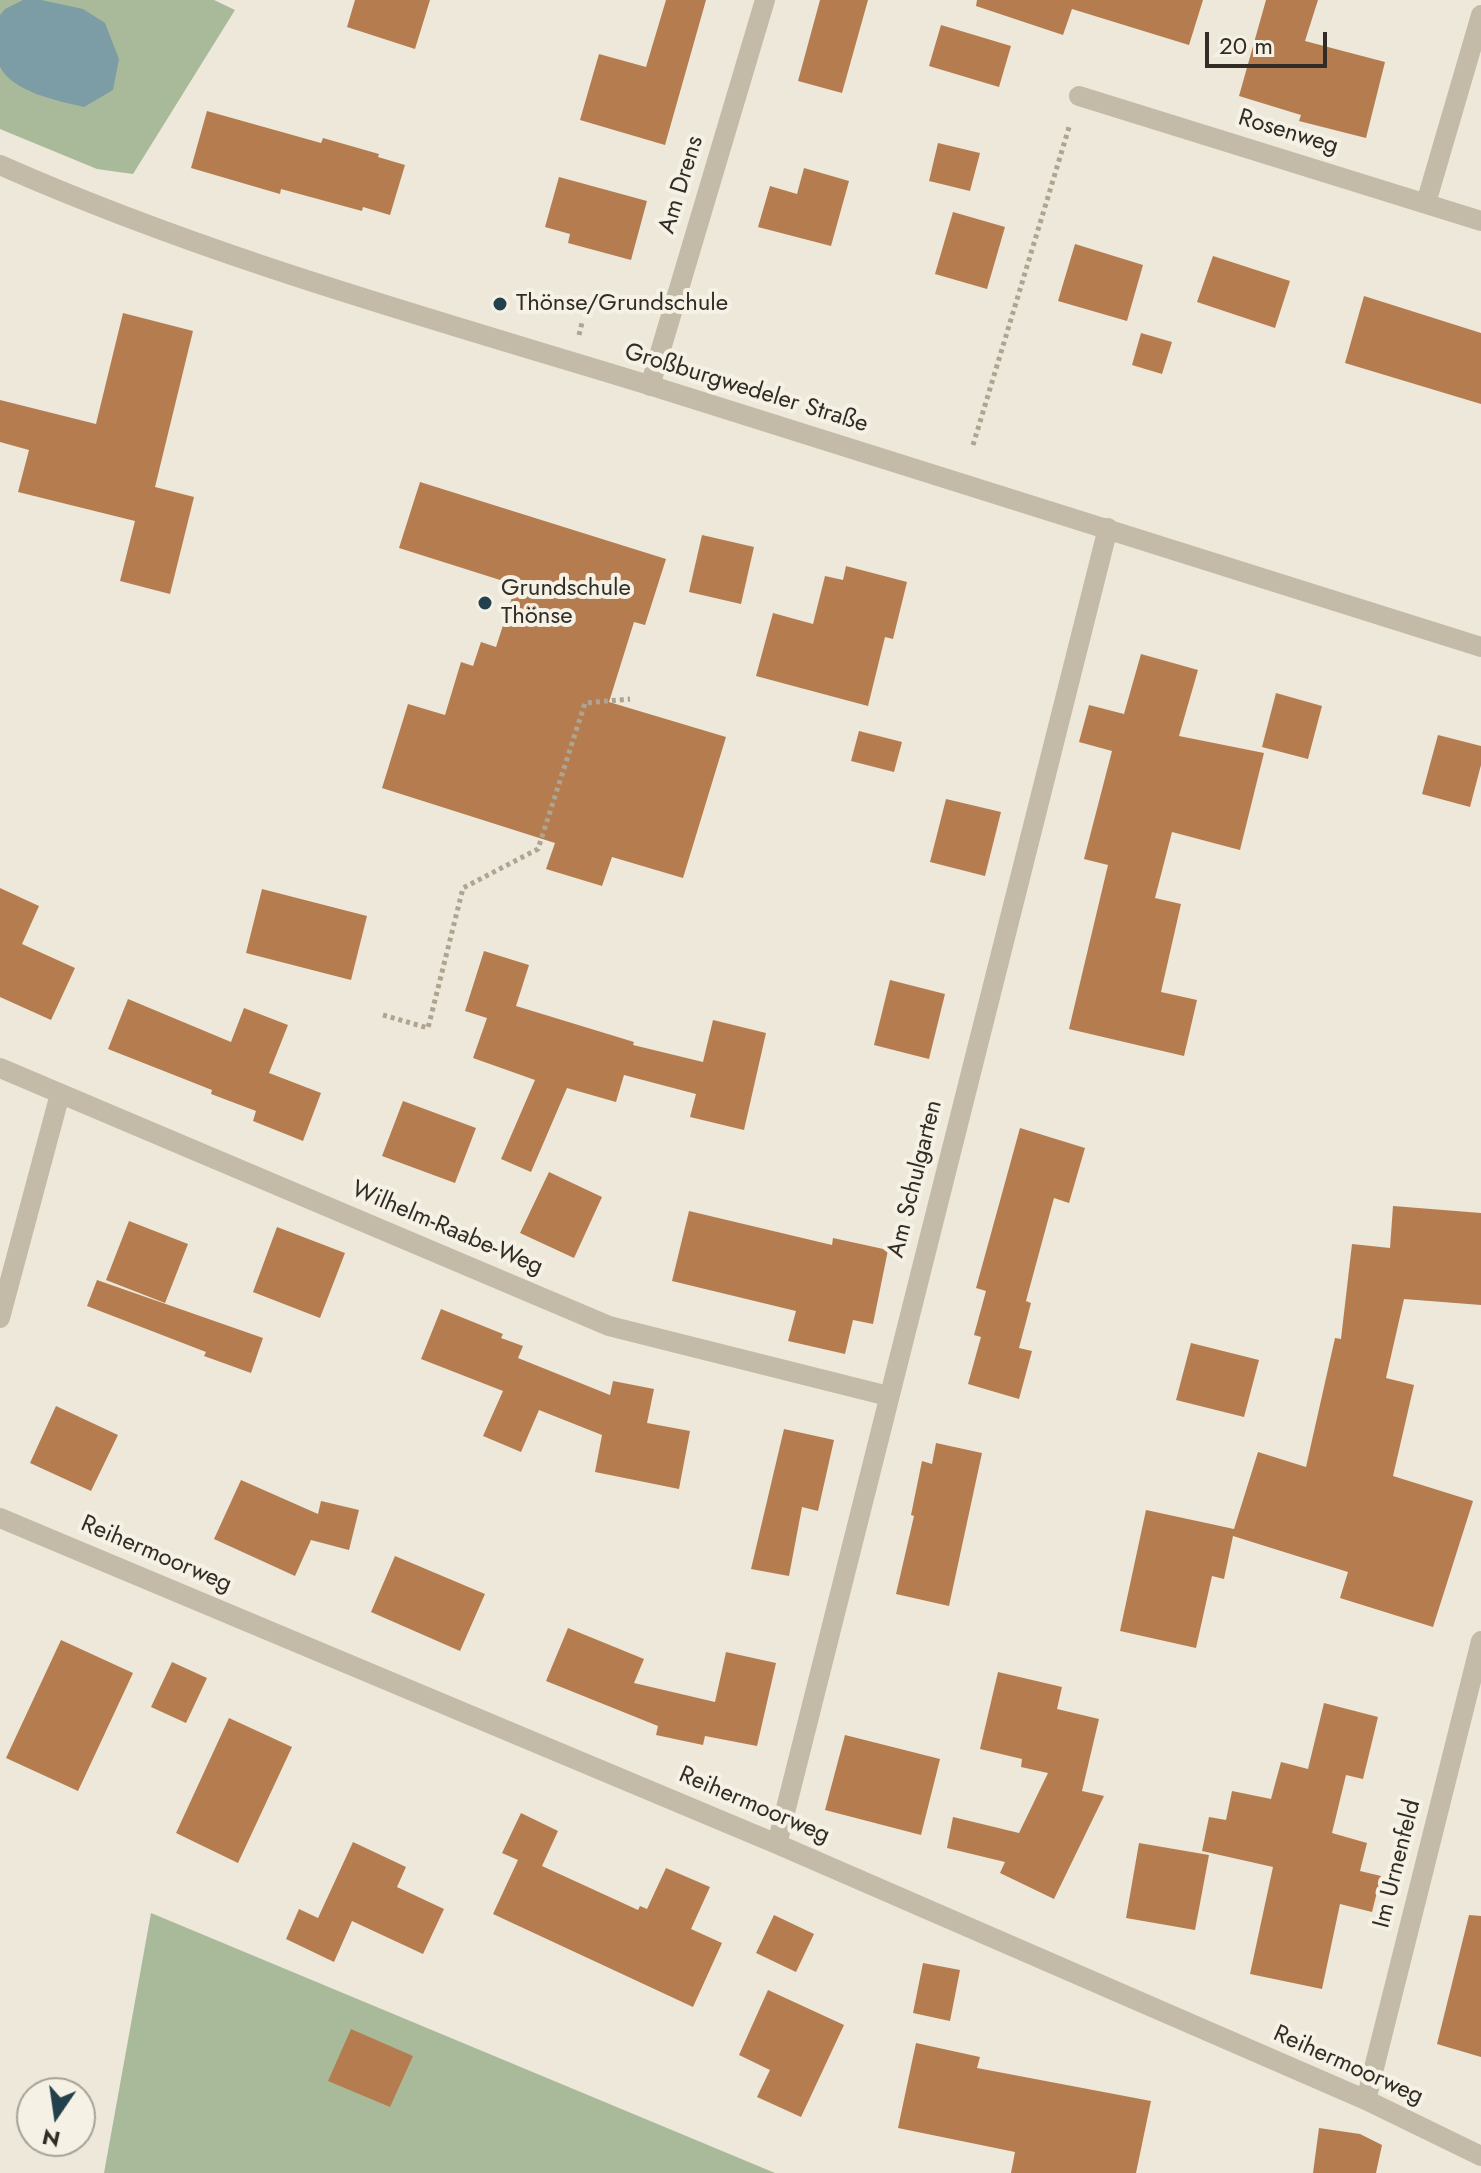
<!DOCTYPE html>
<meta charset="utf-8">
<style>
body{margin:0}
#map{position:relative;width:1481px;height:2173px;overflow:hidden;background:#ede8d9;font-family:Jost,sans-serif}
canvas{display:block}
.north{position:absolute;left:16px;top:2077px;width:80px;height:80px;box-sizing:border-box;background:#f6f1e5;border:2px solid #a7a299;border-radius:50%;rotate:193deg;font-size:22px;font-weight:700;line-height:32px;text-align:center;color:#312c26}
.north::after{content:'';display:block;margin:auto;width:28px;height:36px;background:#22414d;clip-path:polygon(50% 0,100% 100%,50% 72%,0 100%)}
.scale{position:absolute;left:1205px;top:32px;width:122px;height:36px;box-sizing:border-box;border:4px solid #312c26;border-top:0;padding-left:10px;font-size:24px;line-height:28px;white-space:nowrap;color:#312c26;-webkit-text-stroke:6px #f6f1e5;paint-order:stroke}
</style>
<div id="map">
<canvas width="1481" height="2173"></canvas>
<div class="north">N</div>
<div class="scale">20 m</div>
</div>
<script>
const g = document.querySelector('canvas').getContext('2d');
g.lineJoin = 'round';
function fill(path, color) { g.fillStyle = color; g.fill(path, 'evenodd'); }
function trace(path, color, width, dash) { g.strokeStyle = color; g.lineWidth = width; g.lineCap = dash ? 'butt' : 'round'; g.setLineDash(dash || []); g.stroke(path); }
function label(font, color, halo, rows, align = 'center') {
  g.font = font + ' Jost,sans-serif'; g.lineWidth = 8; g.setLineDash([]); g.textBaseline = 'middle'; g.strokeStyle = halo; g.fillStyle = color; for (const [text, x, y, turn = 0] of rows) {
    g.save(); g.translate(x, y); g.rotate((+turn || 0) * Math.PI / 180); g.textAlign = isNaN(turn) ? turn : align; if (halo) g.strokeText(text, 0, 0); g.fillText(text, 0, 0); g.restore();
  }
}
fill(new Path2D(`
 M 0,0 L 214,0 L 235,10 L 133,174 L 97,169 L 0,129 Z
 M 151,1913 L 775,2173 L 104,2173 Z`), '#a9ba9b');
fill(new Path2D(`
 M 23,0 L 41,0 L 83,9 L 105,23 L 119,59 L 113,90 L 84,107 C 58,101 13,92 0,67 L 0,15 L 5,9 Z`), '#7c9ca6');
fill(new Path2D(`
 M 355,0 L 430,0 L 415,49 L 347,27 Z
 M 666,0 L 706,0 L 665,145 L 580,120 L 599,54 L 646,67 Z
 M 820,0 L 868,0 L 842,93 L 798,81 Z
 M 977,0 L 1203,0 L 1189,45 L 1072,9 L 1063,35 L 976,6 Z
 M 1266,0 L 1318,0 L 1305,41 L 1385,62 L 1366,138 L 1299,121 L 1301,115 L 1239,96 Z
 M 941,25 L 1011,46 L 999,87 L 929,66 Z
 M 207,111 L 321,143 L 323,138 L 379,154 L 378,157 L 405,165 L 390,215 L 363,207 L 362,211 L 281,189 L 280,194 L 191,168 Z
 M 938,143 L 980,153 L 970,191 L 929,181 Z
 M 804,168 L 849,181 L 831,246 L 758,227 L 770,186 L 797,194 Z
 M 559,177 L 647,201 L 631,260 L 568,243 L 570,234 L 545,227 Z
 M 953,212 L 1005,227 L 987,289 L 935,274 Z
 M 1075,244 L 1143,265 L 1127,321 L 1058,301 Z
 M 1213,256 L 1290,281 L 1275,328 L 1197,302 Z
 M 1364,296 L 1481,333 L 1481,404 L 1345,363 Z
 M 123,313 L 193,331 L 155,487 L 194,497 L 170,594 L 120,581 L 135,521 L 18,492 L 29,450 L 0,442 L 0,400 L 96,424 Z
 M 1141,333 L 1172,342 L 1162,374 L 1132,365 Z
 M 420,482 L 666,559 L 645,625 L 634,622 L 609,702 L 726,737 L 683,878 L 612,857 L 602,886 L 546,869 L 555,843 L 382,788 L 408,704 L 445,715 L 461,662 L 473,666 L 481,642 L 496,647 L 516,585 L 399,548 Z
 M 702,535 L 754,547 L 741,604 L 689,592 Z
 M 846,566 L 907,582 L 893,639 L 885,637 L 868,706 L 756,676 L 773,613 L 813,624 L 825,576 L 843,580 Z
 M 1141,654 L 1198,670 L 1179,736 L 1264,753 L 1240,850 L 1172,832 L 1155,898 L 1181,904 L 1161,992 L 1197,1000 L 1184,1056 L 1069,1029 L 1108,865 L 1084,859 L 1112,751 L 1079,742 L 1089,705 L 1124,714 Z
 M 1276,693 L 1322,706 L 1308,759 L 1262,747 Z
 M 859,731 L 902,742 L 894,772 L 851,761 Z
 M 1438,735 L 1481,746 L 1481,765 L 1470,807 L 1422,794 Z
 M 946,799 L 1001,812 L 985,876 L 930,862 Z
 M 0,888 L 39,906 L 22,944 L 75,968 L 51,1020 L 0,997 Z
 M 262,889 L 367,916 L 351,980 L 246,953 Z
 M 484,951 L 529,965 L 516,1006 L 634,1042 L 633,1045 L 703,1062 L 713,1020 L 766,1033 L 744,1130 L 690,1117 L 696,1094 L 624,1075 L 616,1102 L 567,1088 L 531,1172 L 501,1159 L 535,1080 L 473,1058 L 487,1018 L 465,1011 Z
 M 890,980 L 945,994 L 929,1059 L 874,1045 Z
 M 128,999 L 231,1042 L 244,1008 L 288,1025 L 269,1073 L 321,1093 L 303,1141 L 253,1121 L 256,1111 L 211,1094 L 212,1090 L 108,1049 Z
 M 403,1101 L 476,1128 L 455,1183 L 382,1156 Z
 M 1020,1128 L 1085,1148 L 1069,1203 L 1054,1198 L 1026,1301 L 1031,1303 L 1019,1348 L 1032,1351 L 1019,1399 L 968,1384 L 981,1337 L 974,1335 L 986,1291 L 976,1288 Z
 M 549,1172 L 602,1197 L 574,1258 L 520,1233 Z
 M 1393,1206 L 1481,1213 L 1481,1305 L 1404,1299 L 1386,1378 L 1414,1385 L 1393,1476 L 1473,1501 L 1433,1627 L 1340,1598 L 1348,1572 L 1233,1536 L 1224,1579 L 1212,1576 L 1196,1648 L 1120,1631 L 1146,1510 L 1234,1529 L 1258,1452 L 1306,1467 L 1335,1338 L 1341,1339 L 1352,1244 L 1390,1248 Z
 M 689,1211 L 832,1245 L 833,1238 L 888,1250 L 873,1324 L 853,1320 L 845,1354 L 788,1341 L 796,1311 L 672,1281 Z
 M 129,1221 L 188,1244 L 165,1303 L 106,1280 Z
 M 277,1227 L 345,1253 L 320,1318 L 253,1292 Z
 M 97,1280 L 263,1338 L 251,1373 L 204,1356 L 206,1352 L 87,1306 Z
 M 441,1309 L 503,1334 L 501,1338 L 523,1346 L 518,1358 L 610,1395 L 613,1381 L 654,1389 L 647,1423 L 690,1431 L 679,1489 L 595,1472 L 602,1435 L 539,1410 L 521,1452 L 483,1436 L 503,1391 L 421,1359 Z
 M 1191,1343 L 1259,1360 L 1244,1417 L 1176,1400 Z
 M 56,1406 L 118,1435 L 91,1491 L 30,1463 Z
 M 784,1429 L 834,1440 L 818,1511 L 802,1507 L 789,1576 L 751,1569 Z
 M 936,1443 L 982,1453 L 949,1606 L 896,1594 L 914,1516 L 911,1515 L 922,1461 L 932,1464 Z
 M 241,1480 L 318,1514 L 321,1501 L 359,1510 L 349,1550 L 311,1540 L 295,1576 L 214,1539 Z
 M 395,1556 L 485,1594 L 460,1651 L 371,1612 Z
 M 568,1628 L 644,1659 L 634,1683 L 715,1702 L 726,1652 L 776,1663 L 757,1746 L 705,1736 L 703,1745 L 656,1735 L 658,1726 L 546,1681 Z
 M 61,1640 L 133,1673 L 78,1791 L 6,1758 Z
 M 172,1662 L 207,1678 L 186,1723 L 151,1707 Z
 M 998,1672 L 1062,1687 L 1057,1709 L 1099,1719 L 1082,1791 L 1104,1796 L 1054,1899 L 1000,1873 L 1005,1862 L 947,1848 L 953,1817 L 1019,1833 L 1048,1773 L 1021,1767 L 1022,1759 L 980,1749 Z
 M 1324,1703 L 1378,1717 L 1363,1779 L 1346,1775 L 1332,1833 L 1367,1843 L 1360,1871 L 1381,1876 L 1372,1912 L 1340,1904 L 1322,1989 L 1250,1974 L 1273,1867 L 1202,1851 L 1209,1817 L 1226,1820 L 1232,1791 L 1271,1799 L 1281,1762 L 1308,1769 Z
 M 229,1718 L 292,1747 L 238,1863 L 176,1833 Z
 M 845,1735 L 940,1759 L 921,1835 L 825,1810 Z
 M 521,1813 L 558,1831 L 542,1866 L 638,1910 L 640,1906 L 647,1909 L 666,1868 L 710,1887 L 691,1929 L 722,1943 L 693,2007 L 493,1914 L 518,1860 L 502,1853 Z
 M 353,1842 L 406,1867 L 397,1887 L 444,1909 L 423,1954 L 352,1921 L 334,1962 L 286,1939 L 299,1909 L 318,1918 Z
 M 1139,1843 L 1209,1855 L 1195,1930 L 1126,1918 Z
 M 774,1915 L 814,1934 L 796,1972 L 756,1953 Z
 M 1469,1915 L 1481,1916 L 1481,2057 L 1437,2044 Z
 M 923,1963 L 960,1970 L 950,2021 L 913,2013 Z
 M 768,1990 L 844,2025 L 801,2117 L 757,2097 L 770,2070 L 739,2055 Z
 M 351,2029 L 413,2056 L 390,2107 L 328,2081 Z
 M 916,2043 L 980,2057 L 977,2068 L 1151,2101 L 1136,2173 L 1011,2173 L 1015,2152 L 898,2128 Z
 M 1319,2128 L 1360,2134 L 1382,2145 L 1376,2173 L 1313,2173 Z`), '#b57d4f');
trace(new Path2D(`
 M 579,335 L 582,323
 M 973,445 L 1070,124
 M 383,1015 L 428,1028 L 463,888 L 538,849 L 585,703 L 630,699`), '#afa491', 5, [4, 4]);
trace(new Path2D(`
 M 1079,96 L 1481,221
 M 0,165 C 210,258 433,319 652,386 C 929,471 1205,559 1481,647
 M 1426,203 L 1481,15
 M 650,386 L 765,0
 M 0,1068 L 609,1326 L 888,1396
 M 0,1318 L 60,1094
 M 0,1518 L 777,1844 L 1366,2100 L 1481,2156
 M 777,1844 L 1108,528
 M 1366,2100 L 1481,1641`), '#c3baa7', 20);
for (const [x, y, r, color] of [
 [500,304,8,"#22414d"],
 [485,603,8,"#22414d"]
]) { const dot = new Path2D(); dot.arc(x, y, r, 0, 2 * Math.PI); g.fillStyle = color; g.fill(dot); trace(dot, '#f6f1e5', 3); }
label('24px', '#312c26', '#f6f1e5', [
 ["Rosenweg",1288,133,17],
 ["Am Drens",682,185,-73],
 ["Großburgwedeler Straße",746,389,17],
 ["Am Schulgarten",916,1179,-76],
 ["Wilhelm-Raabe-Weg",447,1229,23],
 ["Reihermoorweg",156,1555,23],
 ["Reihermoorweg",754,1806,23],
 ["Im Urnenfeld",1398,1864,-76],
 ["Reihermoorweg",1348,2066,24]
]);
label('24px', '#312c26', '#f6f1e5', [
 ["Thönse/Grundschule",516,304],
 ["Grundschule",501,589],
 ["Thönse",501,617]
], 'left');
</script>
